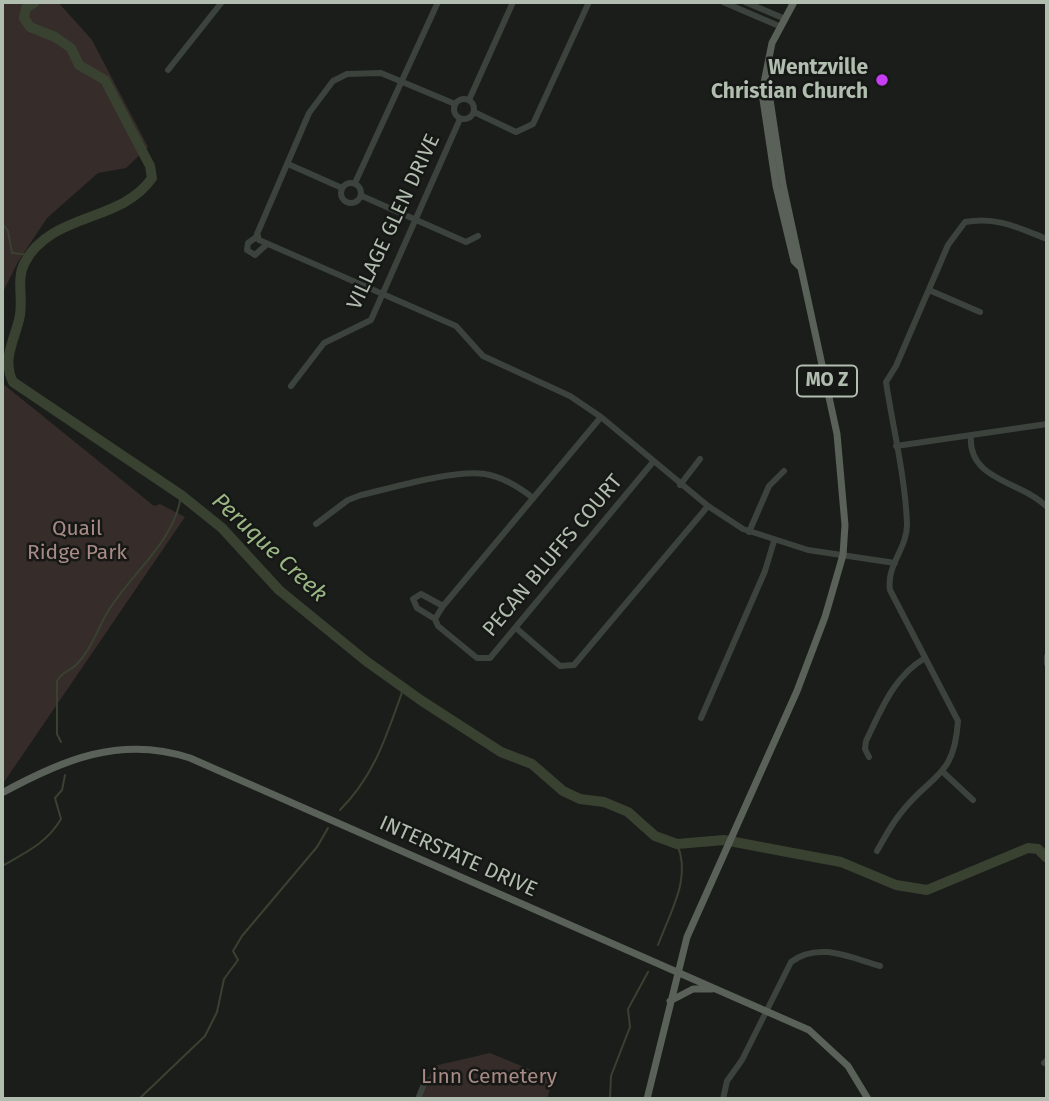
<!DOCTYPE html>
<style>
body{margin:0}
#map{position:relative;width:1049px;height:1101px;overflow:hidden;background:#1b1d1b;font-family:"Fira Sans",sans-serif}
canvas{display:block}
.frame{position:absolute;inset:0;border:4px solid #b1bdae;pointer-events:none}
</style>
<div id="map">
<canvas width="1049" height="1101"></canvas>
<div class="frame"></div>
</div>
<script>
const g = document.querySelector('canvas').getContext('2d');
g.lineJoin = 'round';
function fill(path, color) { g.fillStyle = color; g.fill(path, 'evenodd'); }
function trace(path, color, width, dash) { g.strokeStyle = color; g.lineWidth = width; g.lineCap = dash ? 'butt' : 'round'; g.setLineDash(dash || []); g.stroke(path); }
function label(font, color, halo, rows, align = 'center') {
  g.font = font + ' "Fira Sans",sans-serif'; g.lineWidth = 5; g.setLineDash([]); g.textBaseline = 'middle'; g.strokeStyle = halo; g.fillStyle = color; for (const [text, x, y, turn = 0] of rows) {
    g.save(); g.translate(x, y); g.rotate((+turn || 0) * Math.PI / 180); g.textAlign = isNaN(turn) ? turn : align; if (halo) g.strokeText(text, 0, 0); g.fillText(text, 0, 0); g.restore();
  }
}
fill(new Path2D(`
 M 2,2 L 58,2 L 92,40 L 148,147 L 126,168 L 98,173 L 47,218 L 18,262 L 2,294 Z
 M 2,383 L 154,506 L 160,504 L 185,517 L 2,785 Z
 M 490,1053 L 553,1079 L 547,1099 L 419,1099 L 434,1066 Z`), '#362c2a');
trace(new Path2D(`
 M 2,223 L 8,231 L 12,253 L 30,255
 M 61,742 L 57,734 L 57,681 C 62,671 71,671 77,664 C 91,650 97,630 107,613 C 129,575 176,541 181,495
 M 340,810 C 376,774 387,733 404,687
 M 2,866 C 25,853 47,843 61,819 L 55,798 L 62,790 L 65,775
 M 658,945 C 670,912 692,878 677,844
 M 139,1099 L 205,1036 L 217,1012 L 224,979 L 238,960 L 233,951 L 242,936 L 317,847 L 328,828
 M 610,1099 L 611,1076 L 630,1027 L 628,1009 L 648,972`), '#394230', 2);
trace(new Path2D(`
 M 35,2 L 26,8 L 24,18 L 30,27 L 55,37 L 71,48 L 79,65 L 105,80 L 150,166 L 152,178 C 121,223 52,212 25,262 C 16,278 23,297 20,315 C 16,338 1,358 13,382 L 181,495 L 222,528 L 279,590 L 366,661 L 422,701 L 501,752 L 532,764 L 563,791 L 580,799 L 604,802 L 628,812 L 655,836 L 677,844 L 724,840 L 814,857 L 841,862 L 896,885 L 927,890 L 1028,848 L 1038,849 L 1047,858`), '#394230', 10);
trace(new Path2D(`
 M 723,2 L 779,26
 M 745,2 L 783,18
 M 168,70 L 222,2
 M454 109a10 10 0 1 1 20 0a10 10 0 1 1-20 0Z
 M 469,100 L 513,2
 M 455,104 L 381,73 L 347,74 L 333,81 L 309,113 L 257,234 L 259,240 L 456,326 L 483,356 L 570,396 L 601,417 L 708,506 L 743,529 L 808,550 L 895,563
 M 474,112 L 516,132 L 533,124 L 589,2
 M 288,164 L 342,188
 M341 193a10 10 0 1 1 20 0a10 10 0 1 1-20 0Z
 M 355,183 L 438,2
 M 362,196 L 466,242 L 478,236
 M 258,236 L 248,243 L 247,250 L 255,255 L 266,245
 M 929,290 L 980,312
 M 291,386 L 324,343 L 371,320 L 460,119
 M 601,417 L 443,606 L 435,619 L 438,626 L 477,658 L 490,658 L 653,462
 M 971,435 C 967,481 1022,481 1047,507
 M 896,446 L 1047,424
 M 680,485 L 700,459
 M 316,524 L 348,500 L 361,495 C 392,488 456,469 485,474 C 503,477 519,487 533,498
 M 749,532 L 769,486 L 784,471
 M 435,619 L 417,608 L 413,599 L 421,594 L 443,606
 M 516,628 L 560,666 L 574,665 L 708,506
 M 1047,656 L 1047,664
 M 701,718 L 765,571 L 774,541
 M 869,757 L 865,749 L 866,741 C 881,710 894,676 925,658
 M 944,773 L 973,800
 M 877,851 C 884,839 891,825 900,814 C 931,773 954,780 958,721 L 890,590 C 886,565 908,548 907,523 C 905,476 893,428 886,382 L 896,366 L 948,245 L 965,222 C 996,216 1019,228 1047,239
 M 1044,1063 L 1047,1060
 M 418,1099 L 426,1079
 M 723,1099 L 727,1081 L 742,1060 L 791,962 C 819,941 851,958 880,966`), '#3c423c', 6);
trace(new Path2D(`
 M 794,2 L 772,43 L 762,93 L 776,186 L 794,261 L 800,267
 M 2,793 C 62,760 121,735 190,758 L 809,1030 L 848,1066 L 868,1099
 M 670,1001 L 693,989 L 712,989
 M 647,1099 L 687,937 L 797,691 L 825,617 L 843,555 L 845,525 L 837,434 L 783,185 L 769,93 L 766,86`), '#596158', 7);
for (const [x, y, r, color] of [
 [882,80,7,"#c63df4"]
]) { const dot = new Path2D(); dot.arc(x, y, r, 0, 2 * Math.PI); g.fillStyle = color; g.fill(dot); trace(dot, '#161816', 2.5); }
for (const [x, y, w] of [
 [827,381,60]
]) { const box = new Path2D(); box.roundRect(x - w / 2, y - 15.5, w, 31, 5); g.fillStyle = '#161816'; g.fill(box); trace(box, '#b1bdae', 2); }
label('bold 19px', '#b1bdae', null, [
 ["MO Z",827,381]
]);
label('bold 21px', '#b1bdae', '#161816', [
 ["Wentzville",868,68],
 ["Christian Church",868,92]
], 'right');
label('21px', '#b1bdae', '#161816', [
 ["VILLAGE GLEN DRIVE",394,222,-65],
 ["PECAN BLUFFS COURT",553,556,-50],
 ["INTERSTATE DRIVE",458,857,24]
]);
label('21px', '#a78a85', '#161816', [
 ["Quail",77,529],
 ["Ridge Park",77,553],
 ["Linn Cemetery",489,1077]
]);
label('italic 23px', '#9bb785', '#161816', [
 ["Peruque Creek",269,548,43]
]);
</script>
